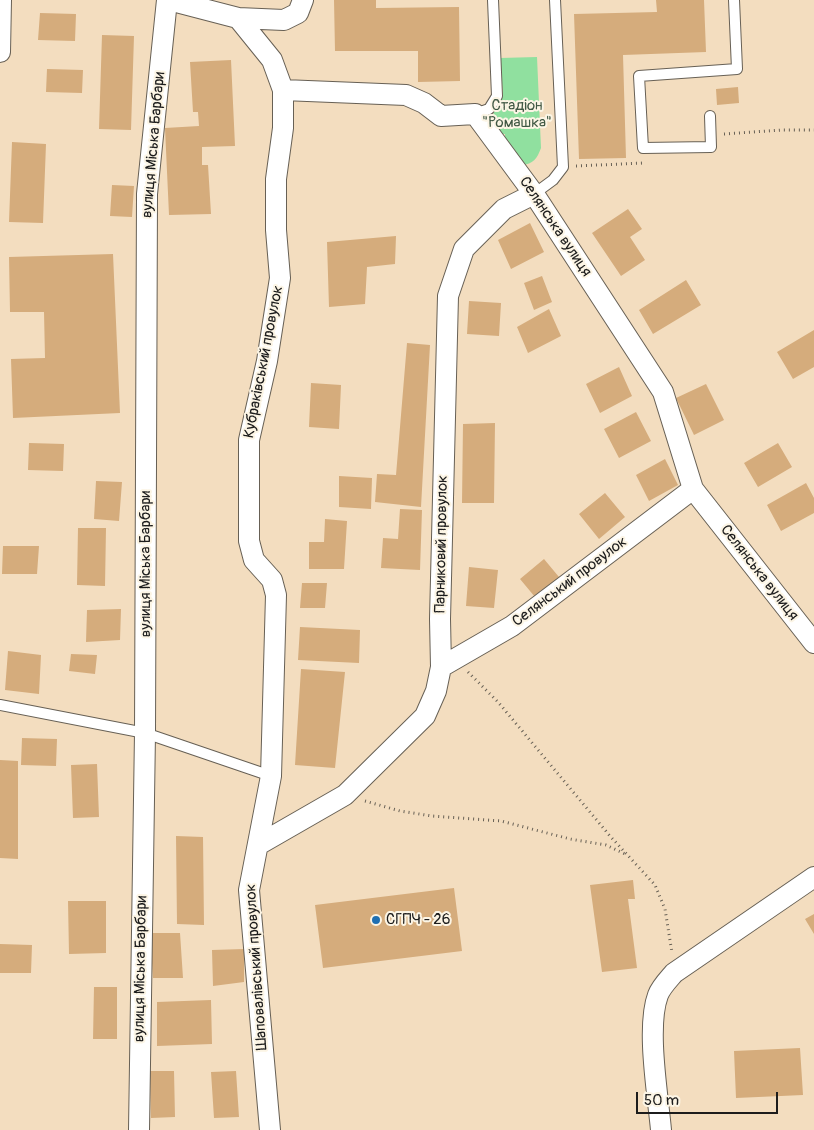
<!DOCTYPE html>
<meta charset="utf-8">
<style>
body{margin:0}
#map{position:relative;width:814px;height:1130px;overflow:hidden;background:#f3ddbf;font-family:Pangolin,sans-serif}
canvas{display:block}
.scale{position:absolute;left:636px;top:1092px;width:142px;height:22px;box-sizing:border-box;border:2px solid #1c1c1c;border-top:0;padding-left:6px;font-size:15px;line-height:18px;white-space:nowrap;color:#1c1c1c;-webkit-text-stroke:4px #fcf5e5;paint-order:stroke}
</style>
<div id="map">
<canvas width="814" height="1130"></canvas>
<div class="scale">50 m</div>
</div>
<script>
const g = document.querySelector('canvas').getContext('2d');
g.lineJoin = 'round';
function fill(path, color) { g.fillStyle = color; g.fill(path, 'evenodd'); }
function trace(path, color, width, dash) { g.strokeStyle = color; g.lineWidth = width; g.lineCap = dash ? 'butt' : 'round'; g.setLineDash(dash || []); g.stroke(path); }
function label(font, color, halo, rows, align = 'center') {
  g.font = font + ' Pangolin,sans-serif'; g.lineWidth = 4; g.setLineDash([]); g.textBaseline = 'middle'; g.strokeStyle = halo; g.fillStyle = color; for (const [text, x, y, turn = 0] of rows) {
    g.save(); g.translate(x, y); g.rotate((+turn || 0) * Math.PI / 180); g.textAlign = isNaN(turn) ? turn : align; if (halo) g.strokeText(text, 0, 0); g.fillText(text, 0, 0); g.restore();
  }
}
fill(new Path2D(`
 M 537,57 L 541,148 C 537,159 533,164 522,165 L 505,145 L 505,134 L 494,134 L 493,96 L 503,95 L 500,58 Z`), '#90e09f');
fill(new Path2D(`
 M 334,0 L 376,0 L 376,8 L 459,7 L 460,81 L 418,82 L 418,51 L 335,51 Z
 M 656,0 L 704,0 L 706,52 L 623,55 L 626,158 L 579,159 L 574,14 L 657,12 Z
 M 40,13 L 76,14 L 75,41 L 38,40 Z
 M 102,35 L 134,36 L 131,130 L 99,129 Z
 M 231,60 L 235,146 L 202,147 L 202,165 L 208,165 L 211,214 L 169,215 L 165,128 L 199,126 L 198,112 L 193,112 L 190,62 Z
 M 47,69 L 83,70 L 82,93 L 46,92 Z
 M 738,87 L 739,103 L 717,105 L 716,89 Z
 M 12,142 L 46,144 L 43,223 L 9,222 Z
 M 112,185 L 134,186 L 132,217 L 110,216 Z
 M 628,209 L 642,229 L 630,237 L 645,260 L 621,276 L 592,233 Z
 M 530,223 L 544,252 L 511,269 L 498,240 Z
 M 396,236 L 395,264 L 367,267 L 365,304 L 329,307 L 327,242 Z
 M 113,254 L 120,413 L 13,418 L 11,359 L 45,358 L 44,312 L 10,312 L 9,257 Z
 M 542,276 L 552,302 L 534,310 L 524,283 Z
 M 686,280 L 701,305 L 653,334 L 639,310 Z
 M 469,301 L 501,303 L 499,336 L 467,334 Z
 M 549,309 L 561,336 L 528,353 L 517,327 Z
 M 814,330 L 814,367 L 793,379 L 777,352 Z
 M 407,343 L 430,345 L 421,507 L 375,502 L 377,474 L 396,475 Z
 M 619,367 L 632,396 L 600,413 L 586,384 Z
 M 311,383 L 341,385 L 339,429 L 309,427 Z
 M 706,384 L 724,420 L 694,435 L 676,398 Z
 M 636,412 L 651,441 L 619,458 L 604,429 Z
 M 495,423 L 494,503 L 462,503 L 463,424 Z
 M 29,443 L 64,444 L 63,471 L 28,470 Z
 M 778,443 L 792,467 L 758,487 L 744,463 Z
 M 665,459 L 678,485 L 649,501 L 636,475 Z
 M 339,476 L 372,478 L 371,509 L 339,507 Z
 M 96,481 L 122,482 L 119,521 L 94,519 Z
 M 806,483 L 814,498 L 814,513 L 781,531 L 767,505 Z
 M 605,493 L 625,517 L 599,539 L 579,514 Z
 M 400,509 L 422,510 L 420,570 L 381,568 L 383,538 L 398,539 Z
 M 325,519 L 347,521 L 344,569 L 309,569 L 309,542 L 324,542 Z
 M 78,528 L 106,528 L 105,586 L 77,585 Z
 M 3,546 L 39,546 L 37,574 L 2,574 Z
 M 544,559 L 559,577 L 535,597 L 520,579 Z
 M 469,567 L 498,570 L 494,608 L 466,606 Z
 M 302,583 L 327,583 L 325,608 L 300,608 Z
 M 121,609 L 120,640 L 86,642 L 87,610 Z
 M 300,627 L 360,630 L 359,663 L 298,660 Z
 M 8,651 L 41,655 L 39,694 L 5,690 Z
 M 71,654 L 97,655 L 95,674 L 69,671 Z
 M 301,669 L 345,672 L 335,768 L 295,765 Z
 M 22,738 L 57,739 L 56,766 L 21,765 Z
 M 0,760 L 18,761 L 18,859 L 0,858 Z
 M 97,764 L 99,817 L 73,818 L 71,765 Z
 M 176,836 L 203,837 L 204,925 L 177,924 Z
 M 633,880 L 635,899 L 628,899 L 637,968 L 602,972 L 590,885 Z
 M 454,888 L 462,951 L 323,968 L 315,905 Z
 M 68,901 L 106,901 L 106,953 L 69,954 Z
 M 814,914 L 814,934 L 805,919 Z
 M 150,933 L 180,933 L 183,978 L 153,978 Z
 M 0,944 L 32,945 L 31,973 L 0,973 Z
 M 244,949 L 244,982 L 213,986 L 212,950 Z
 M 94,987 L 117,987 L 117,1039 L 93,1039 Z
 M 211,1000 L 212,1044 L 157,1046 L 157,1002 Z
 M 800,1048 L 803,1095 L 736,1098 L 734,1051 Z
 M 150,1071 L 174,1071 L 175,1117 L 151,1118 Z
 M 236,1071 L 239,1117 L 214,1118 L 211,1072 Z`), '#d5ac7c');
const service = new Path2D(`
 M 475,114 L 489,109 L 497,96 L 493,0
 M 710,116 L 711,147 L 643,148 L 639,76 L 737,69 L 734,0
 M 534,194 L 553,180 L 563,167 L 555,0
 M 0,705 L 145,733 L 271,776`);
const minor = new Path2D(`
 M 169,0 L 238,18 L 272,60 L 283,90 L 406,95 L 424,103 L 441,116 L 475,114 L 534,194 L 663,392 L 693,489 L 814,643
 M 238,18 L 284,20 L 298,13 L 303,0
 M 0,52 L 1,0
 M 441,667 L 512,626 L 693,489
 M 258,845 L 345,795 L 425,716 L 436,691 L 441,667 L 440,619 L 448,296 L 464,249 L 504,209 L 534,194
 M 139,1130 L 145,733 L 147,194 L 167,0
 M 270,1130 L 249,890 L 271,776 L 276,595 L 272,580 L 254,560 L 249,541 L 249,440 L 267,361 L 280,278 L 276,230 L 276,179 L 283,128 L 283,90
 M 661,1130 C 658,1095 646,1027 658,995 C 661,987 668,980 674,973 L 814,877`);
trace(service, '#676055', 12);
trace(minor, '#676055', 22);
trace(new Path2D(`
 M 724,134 L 782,130 L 814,130
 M 576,166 L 644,163
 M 468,672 L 498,702 L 610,836 L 655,885 L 665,909 L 672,953
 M 365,801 L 400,811 L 432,816 L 501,821 L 570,839 L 606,845 L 625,854`), '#676055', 3, [1, 4]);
trace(service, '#fff', 10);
trace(minor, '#fff', 20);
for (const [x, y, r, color] of [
 [376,920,5,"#1f6fb2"]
]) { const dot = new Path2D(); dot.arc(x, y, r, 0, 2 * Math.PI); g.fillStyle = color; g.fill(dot); trace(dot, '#fcf5e5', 2); }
label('15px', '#3f5743', '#fcf5e5', [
 ["Стадіон",517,106],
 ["\"Ромашка\"",517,123]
]);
label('15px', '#1c1c1c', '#fcf5e5', [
 ["вулиця Міська Барбари",154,145,-85],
 ["Селянська вулиця",555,227,56],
 ["Кубраківський провулок",264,362,-79],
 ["Парниковий провулок",442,544,-89],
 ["вулиця Міська Барбари",146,564,-90],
 ["Селянська вулиця",759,573,52],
 ["Селянський провулок",570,582,-37],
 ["Шаповалівський провулок",257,967,-94],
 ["вулиця Міська Барбари",141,969,-89]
]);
label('15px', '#1c1c1c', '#fcf5e5', [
 ["СГПЧ - 26",386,920]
], 'left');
</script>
